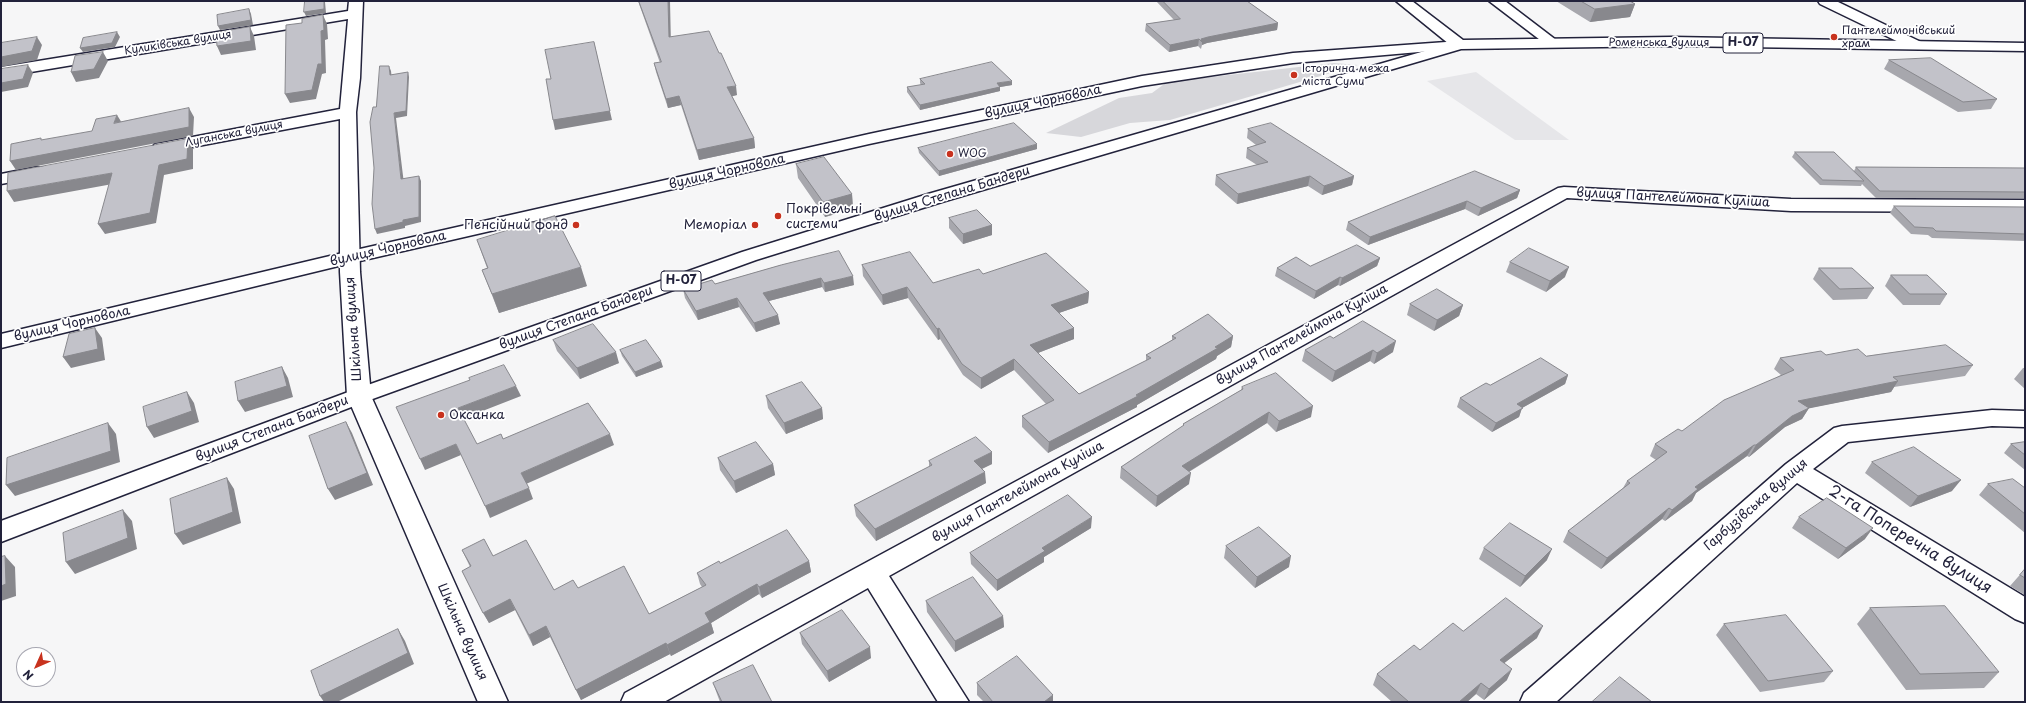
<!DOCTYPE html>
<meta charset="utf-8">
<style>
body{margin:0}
#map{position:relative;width:2026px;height:703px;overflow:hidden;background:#f6f6f7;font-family:"Playpen Sans",sans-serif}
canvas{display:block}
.frame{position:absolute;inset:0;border:2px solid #22223b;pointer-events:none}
.north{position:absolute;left:16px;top:647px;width:40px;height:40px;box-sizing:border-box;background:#fff;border:1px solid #a7a7b1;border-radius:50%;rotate:225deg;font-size:11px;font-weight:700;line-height:16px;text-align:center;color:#22223b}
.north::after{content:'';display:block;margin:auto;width:14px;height:18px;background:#c8321e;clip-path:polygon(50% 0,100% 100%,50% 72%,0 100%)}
</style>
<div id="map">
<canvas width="2026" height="703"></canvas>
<div class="frame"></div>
<div class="north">N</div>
</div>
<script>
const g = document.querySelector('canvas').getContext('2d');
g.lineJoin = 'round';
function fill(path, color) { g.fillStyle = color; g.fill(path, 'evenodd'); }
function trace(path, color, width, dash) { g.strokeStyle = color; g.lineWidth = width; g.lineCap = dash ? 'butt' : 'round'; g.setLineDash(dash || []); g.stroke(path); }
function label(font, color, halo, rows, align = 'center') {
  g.font = font + ' "Playpen Sans",sans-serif'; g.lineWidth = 3.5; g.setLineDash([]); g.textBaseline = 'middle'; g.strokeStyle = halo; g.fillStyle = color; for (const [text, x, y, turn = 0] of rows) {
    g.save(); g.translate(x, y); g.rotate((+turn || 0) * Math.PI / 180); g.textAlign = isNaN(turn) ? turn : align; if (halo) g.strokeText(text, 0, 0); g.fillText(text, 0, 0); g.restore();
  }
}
fill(new Path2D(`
 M 1476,72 L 1569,140 L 1515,140 L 1427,81 Z`), '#e6e6e9');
fill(new Path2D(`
 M 1334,63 L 1358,65 L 1170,120 L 1130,123 L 1081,137 L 1046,133 L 1119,98 L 1152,93 L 1167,82 Z`), '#d7d7db');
const minor = new Path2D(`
 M 349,1 L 363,1 L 360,78 L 356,112 L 360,272 L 371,396 L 508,702 L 478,702 L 347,396 L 340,272 L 340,119 L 161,153 L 155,152 L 152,148 L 155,144 L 161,143 L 340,109 L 348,19 L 1,77 L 1,67 L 348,11 Z
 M 1489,1 L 1505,1 L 1560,43 L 1558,46 L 1548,46 Z
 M 1818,1 L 1836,1 L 1921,42 L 1923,45 L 1921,48 L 1911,48 L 1820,4 Z
 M 37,167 L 43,168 L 46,172 L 43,176 L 1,184 L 1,174 Z
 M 1564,187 L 1791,199 L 2025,200 L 2025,212 L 1791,211 L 1567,198 L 889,576 L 969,702 L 938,702 L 868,588 L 664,702 L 621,702 L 625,693 L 1558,188 Z
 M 1992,410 L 2025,411 L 2025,427 L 1992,426 L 1848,442 L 1813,469 L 2025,597 L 2025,623 L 2015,619 L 1797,483 L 1556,702 L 1520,702 L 1524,693 L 1786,464 L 1834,428 L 1842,426 Z`);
const secondary = new Path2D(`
 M 1460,41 L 1465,42 L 1467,45 L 1465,48 L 1293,63 L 1142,86 L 869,144 L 351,263 L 1,348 L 1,334 L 351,251 L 869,134 L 1142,76 L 1293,53 Z`);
const primary = new Path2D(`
 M 1396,1 L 1412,1 L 1463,40 L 1672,37 L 2025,43 L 2025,51 L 1672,46 L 1461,49 L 942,202 L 756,260 L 367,401 L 1,542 L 1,521 L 351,391 L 742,252 L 928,194 L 1449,44 Z`);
trace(minor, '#22223b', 3);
trace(secondary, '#22223b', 3);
trace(primary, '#22223b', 3);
fill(minor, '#fff');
fill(secondary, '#fff');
fill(primary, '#fff');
fill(new Path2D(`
 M 638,1 L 670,1 L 670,37 L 737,95 L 732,96 L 754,138 L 755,148 L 699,160 L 681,105 L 668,108 L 656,72 L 654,63 L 660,63 Z
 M 1156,1 L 1247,1 L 1278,23 L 1277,30 L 1207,43 L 1202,45 L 1201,49 L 1198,46 L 1169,52 L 1145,31 L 1146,24 L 1174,20 Z
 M 1556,1 L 1630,1 L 1635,4 L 1630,17 L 1590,22 Z
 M 1889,60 L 1997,99 L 1991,109 L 1958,112 L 1884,69 Z
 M 920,79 L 1012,85 L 1000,87 L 1000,91 L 920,110 L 907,92 L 907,87 L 921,85 L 920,83 Z
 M 1248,129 L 1354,176 L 1352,185 L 1322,195 L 1308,186 L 1237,204 L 1215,185 L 1216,175 L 1257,165 L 1246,158 L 1247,148 L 1256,145 L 1247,138 Z
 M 918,148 L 1037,149 L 939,176 L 919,153 Z
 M 1795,152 L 1854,171 L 1856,167 L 2025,168 L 2025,198 L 1876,198 L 1862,184 L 1861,186 L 1820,185 L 1792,157 Z
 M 796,164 L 852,194 L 853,209 L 825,217 L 798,178 Z
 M 1520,190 L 1517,198 L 1478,216 L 1465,209 L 1368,245 L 1346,230 L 1348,222 Z
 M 1894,206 L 2025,207 L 2025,241 L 1932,238 L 1928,235 L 1911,234 L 1890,213 Z
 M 949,218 L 992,225 L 992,235 L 963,244 L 949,228 Z
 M 477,240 L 587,286 L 499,313 L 482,270 L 487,268 Z
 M 1380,258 L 1377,266 L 1340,286 L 1338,285 L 1314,299 L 1275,276 L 1277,268 L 1310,266 Z
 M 1510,262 L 1565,277 L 1546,292 L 1506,272 Z
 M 781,265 L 854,285 L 825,292 L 822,287 L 769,301 L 780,324 L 756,332 L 739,307 L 698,320 L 685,298 L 683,289 L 715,284 Z
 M 862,265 L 933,283 L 983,274 L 1089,292 L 1088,303 L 1059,313 L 1074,328 L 1074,339 L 1038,353 L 1079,394 L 1146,361 L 1146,355 L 1172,340 L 1172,336 L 1233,336 L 1231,347 L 1217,356 L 1216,359 L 1137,405 L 1137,407 L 1048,453 L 1022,427 L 1022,416 L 1046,404 L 1014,370 L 981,389 L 963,375 L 940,339 L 938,340 L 908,298 L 883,305 L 863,276 Z
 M 1819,268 L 1874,288 L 1867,299 L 1833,300 L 1813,279 Z
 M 1891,275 L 1947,294 L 1940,305 L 1903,305 L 1885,286 Z
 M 1410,304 L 1463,305 L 1459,316 L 1434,331 L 1407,315 Z
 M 1333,338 L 1393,352 L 1374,364 L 1370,361 L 1332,382 L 1302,361 L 1305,350 Z
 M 553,340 L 619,363 L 580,379 L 557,351 Z
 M 620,350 L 663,367 L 636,377 L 622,356 Z
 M 1826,355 L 1866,356 L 1973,365 L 1965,376 L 1894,387 L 1891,392 L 1809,408 L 1802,419 L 1785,427 L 1749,457 L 1747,456 L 1696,493 L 1692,501 L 1665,521 L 1662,519 L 1601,569 L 1563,542 L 1568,531 L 1623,488 L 1627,481 L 1656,460 L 1650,456 L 1655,444 L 1682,431 L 1781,375 L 1774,369 L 1780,358 Z
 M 2023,368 L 2025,368 L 2025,389 L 2014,379 Z
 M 1568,375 L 1565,384 L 1522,408 L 1519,417 L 1492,432 L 1457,407 L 1460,398 L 1490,385 Z
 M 1242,387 L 1311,417 L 1276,432 L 1267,423 L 1189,472 L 1189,484 L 1156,507 L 1120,478 L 1121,467 L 1183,426 L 1183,424 L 1241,390 Z
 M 766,396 L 822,408 L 823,419 L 786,434 L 768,408 Z
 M 2025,442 L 2025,470 L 2004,453 L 2011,444 Z
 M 992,452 L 992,464 L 982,469 L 986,483 L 876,541 L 856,516 L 854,505 L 929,467 L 929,461 Z
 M 718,458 L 773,464 L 775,475 L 736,493 L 720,470 Z
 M 1872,462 L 1952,491 L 1910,507 L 1865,473 Z
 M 1988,484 L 2025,488 L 2025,533 L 1979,495 Z
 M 1799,517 L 1865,539 L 1838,559 L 1792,528 Z
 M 1091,528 L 1044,557 L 1044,562 L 997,591 L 971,564 L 970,553 Z
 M 1226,546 L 1289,567 L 1255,588 L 1224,558 Z
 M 1484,548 L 1547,560 L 1520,587 L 1479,559 Z
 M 462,550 L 493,556 L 554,590 L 578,588 L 649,614 L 702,587 L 700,584 L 697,573 L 720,563 L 809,561 L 811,572 L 762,598 L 759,594 L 711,623 L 714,633 L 671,656 L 670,654 L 581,700 L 550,637 L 533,646 L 515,610 L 489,623 L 462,571 L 470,567 Z
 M 2025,569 L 2025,595 L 2010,586 Z
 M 926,601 L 1003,616 L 1004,627 L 955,652 L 927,612 Z
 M 1870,608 L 1999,672 L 1984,688 L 1906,690 L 1857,624 Z
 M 1724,624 L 1833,671 L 1824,682 L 1760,692 L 1716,635 Z
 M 1463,631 L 1537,638 L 1504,663 L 1507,680 L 1484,700 L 1476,694 L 1467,702 L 1392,702 L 1373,685 L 1377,674 L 1420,650 Z
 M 800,633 L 871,658 L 829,682 L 802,644 Z
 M 713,683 L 772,702 L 720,702 L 717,694 Z
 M 977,683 L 1053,695 L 1053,702 L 984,702 L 977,695 Z`), '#a7a7ad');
fill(new Path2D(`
 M 324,1 L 325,1 L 325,2 L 326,13 L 306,16 L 304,12 Z
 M 668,1 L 670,1 L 671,46 L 669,37 Z
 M 1635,4 L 1630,17 L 1590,22 L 1595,9 Z
 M 249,9 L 251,14 L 253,25 L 220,30 L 218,26 Z
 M 323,15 L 327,24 L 328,39 L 325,40 L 326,73 L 322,74 L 316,99 L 290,103 L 285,94 L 321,31 Z
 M 1278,23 L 1277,30 L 1207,43 L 1202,45 L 1202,42 L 1201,39 L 1208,37 Z
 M 250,27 L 254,36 L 256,50 L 221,55 L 217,46 Z
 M 117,32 L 120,37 L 115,47 L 83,52 L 80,48 Z
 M 37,37 L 42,45 L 37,60 L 1,67 L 1,57 Z
 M 1199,39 L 1198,46 L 1169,52 L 1170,45 Z
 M 594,42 L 612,120 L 555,130 L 553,120 Z
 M 103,52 L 108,61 L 99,78 L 76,82 L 71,72 Z
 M 28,65 L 33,73 L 28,87 L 1,92 L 1,83 Z
 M 389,66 L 391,71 L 392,80 L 390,75 Z
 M 408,72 L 409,77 L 407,116 L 396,118 L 404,184 L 401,179 L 394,113 Z
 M 1012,81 L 1012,85 L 1000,87 L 1000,91 L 920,110 L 920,105 L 997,83 Z
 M 736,86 L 737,95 L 729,97 L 727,87 Z
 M 679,96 L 681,105 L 668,108 L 666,99 Z
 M 189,108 L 194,117 L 193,136 L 16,170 L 10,161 Z
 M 117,115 L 122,123 L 114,123 Z
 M 754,138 L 755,148 L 699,160 L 697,150 Z
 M 188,139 L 193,149 L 193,169 L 164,175 L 156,223 L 105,234 L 98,224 L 159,165 Z
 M 1037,144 L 1037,149 L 939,176 L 939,171 Z
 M 112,173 L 118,183 L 14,202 L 7,191 Z
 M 419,176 L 421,181 L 421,222 L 405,226 L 405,228 L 377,234 L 375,229 L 403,220 Z
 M 1310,176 L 1308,186 L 1237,204 L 1238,194 Z
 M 1354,176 L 1352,185 L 1322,195 L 1324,186 Z
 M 1520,190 L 1517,198 L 1478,216 L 1481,208 Z
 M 852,194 L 853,209 L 825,217 L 823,202 Z
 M 1467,201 L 1465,209 L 1368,245 L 1370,237 Z
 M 992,225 L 992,235 L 963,244 L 963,234 Z
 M 1380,258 L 1377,266 L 1340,286 L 1342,278 Z
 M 581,267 L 587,286 L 499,313 L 492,294 Z
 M 1569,267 L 1565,277 L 1546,292 L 1550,281 Z
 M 853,276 L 854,285 L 825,292 L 824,283 Z
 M 1340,277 L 1338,285 L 1314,299 L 1316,291 Z
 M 821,278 L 822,287 L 765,302 L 763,293 Z
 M 907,287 L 908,298 L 883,305 L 882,295 Z
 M 1089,292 L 1088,303 L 1050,316 L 1051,305 Z
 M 737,298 L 739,307 L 698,320 L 696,311 Z
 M 1463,305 L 1459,316 L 1434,331 L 1437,320 Z
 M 778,315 L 780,324 L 756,332 L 754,323 Z
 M 95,328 L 102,338 L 105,360 L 71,368 L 63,357 Z
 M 939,328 L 940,339 L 938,340 L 937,329 Z
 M 1074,328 L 1074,339 L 1030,356 L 1030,345 Z
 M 1233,336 L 1231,347 L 1217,356 L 1216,359 L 1137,405 L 1137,407 L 1048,453 L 1049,442 L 1136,395 Z
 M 1396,341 L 1393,352 L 1374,364 L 1377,353 Z
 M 1373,350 L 1370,361 L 1332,382 L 1335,371 Z
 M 616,352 L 619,363 L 580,379 L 577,368 Z
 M 1014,359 L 1014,370 L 981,389 L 981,378 Z
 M 661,361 L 663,367 L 636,377 L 635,372 Z
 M 282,367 L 288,378 L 293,397 L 245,412 L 238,401 Z
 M 1568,375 L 1565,384 L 1522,408 L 1519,417 L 1492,432 L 1496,423 L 1517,404 Z
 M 1898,381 L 1891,392 L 1791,412 L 1798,401 Z
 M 516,386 L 521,396 L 462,419 L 458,408 Z
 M 187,392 L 194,403 L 199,422 L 154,438 L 147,427 Z
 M 1313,406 L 1311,417 L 1276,432 L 1279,421 Z
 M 822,408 L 823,419 L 786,434 L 784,423 Z
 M 1809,408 L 1802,419 L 1785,427 L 1749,457 L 1756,445 L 1792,416 Z
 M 1269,412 L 1267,423 L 1180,477 L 1182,466 Z
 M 346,422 L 352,433 L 373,485 L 335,500 L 328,489 Z
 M 108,423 L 116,434 L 120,462 L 15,496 L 6,485 Z
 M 610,434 L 614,445 L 526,484 L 521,473 Z
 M 456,444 L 461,455 L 425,470 L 420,459 Z
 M 1754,445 L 1747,456 L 1696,493 L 1692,501 L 1665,521 L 1672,510 L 1695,487 Z
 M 992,452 L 992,464 L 975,472 L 974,461 Z
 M 773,464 L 775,475 L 736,493 L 734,481 Z
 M 985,472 L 986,483 L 876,541 L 875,529 Z
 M 1191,473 L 1189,484 L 1156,507 L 1157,496 Z
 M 227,478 L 234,489 L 241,523 L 183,545 L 175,534 Z
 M 1961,480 L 1952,491 L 1910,507 L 1918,496 Z
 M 529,488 L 533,499 L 490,518 L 485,506 Z
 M 1669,508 L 1662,519 L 1601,569 L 1607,558 Z
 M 123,510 L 132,521 L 137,549 L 75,574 L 66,562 Z
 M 1092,517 L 1091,528 L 1044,557 L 1044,562 L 997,591 L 997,580 L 1042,548 Z
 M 1873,528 L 1865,539 L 1838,559 L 1846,548 Z
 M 1552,549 L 1547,560 L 1520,587 L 1525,576 Z
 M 5,556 L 15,567 L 16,596 L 1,601 L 1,586 Z
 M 1291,556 L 1289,567 L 1255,588 L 1257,577 Z
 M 809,561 L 811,572 L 762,598 L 759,587 Z
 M 757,584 L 759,594 L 711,623 L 714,633 L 671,656 L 667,645 L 705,613 Z
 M 510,599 L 515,610 L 489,623 L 483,613 Z
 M 1003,616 L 1004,627 L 955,652 L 955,641 Z
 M 546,626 L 550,637 L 533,646 L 529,635 Z
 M 1543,626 L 1537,638 L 1494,671 L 1500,660 Z
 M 398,629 L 405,641 L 414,664 L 337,702 L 324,702 L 320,696 Z
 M 666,643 L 670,654 L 581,700 L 576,690 Z
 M 870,647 L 871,658 L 829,682 L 827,671 Z
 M 1512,669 L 1507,680 L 1484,700 L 1489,689 Z
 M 1481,683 L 1476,694 L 1467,702 L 1459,702 Z
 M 1053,695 L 1053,702 L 1044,702 Z`), '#88888d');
const building = new Path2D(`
 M 305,1 L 324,1 L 324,9 L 304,12 Z
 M 639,1 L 668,1 L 669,37 L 709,31 L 719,53 L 721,53 L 736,86 L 727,87 L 754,138 L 697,150 L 679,96 L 666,99 L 654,63 L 661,62 Z
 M 1163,1 L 1247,1 L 1278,23 L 1208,37 L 1201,39 L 1202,42 L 1199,39 L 1170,45 L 1146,24 L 1180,19 Z
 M 1581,1 L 1630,1 L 1635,4 L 1595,9 Z
 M 249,9 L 251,20 L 218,26 L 217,15 Z
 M 323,15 L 324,30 L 321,31 L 322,64 L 318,64 L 312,90 L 285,94 L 286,25 L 302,23 L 302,19 Z
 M 250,27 L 251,41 L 217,46 L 216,33 Z
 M 117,32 L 112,43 L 80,48 L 83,38 Z
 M 37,37 L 32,51 L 1,57 L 1,43 Z
 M 594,42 L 610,111 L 553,120 L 546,79 L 551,79 L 545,50 Z
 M 103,52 L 94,69 L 71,72 L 75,56 Z
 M 1931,58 L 1997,99 L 1963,102 L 1889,60 Z
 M 992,62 L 1012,81 L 997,83 L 1000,87 L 920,105 L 907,87 L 925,84 L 920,79 Z
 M 28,65 L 23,79 L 1,83 L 1,69 Z
 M 380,66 L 389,66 L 390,75 L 408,72 L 406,111 L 394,113 L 401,179 L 419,176 L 419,217 L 403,220 L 403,222 L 375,229 L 372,204 L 374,168 L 370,122 L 373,107 L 376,107 Z
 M 189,108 L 189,127 L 10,161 L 11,144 L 41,138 L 41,140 L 92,131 L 96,119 L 117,115 L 114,123 Z
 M 1014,123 L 1037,144 L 939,171 L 918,148 Z
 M 1271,123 L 1354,176 L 1324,186 L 1310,176 L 1238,194 L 1216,175 L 1268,162 L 1247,148 L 1266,142 L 1248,129 Z
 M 188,139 L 187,159 L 159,165 L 150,213 L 98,224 L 112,173 L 7,191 L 8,173 Z
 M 1795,152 L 1834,152 L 1864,181 L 1823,180 Z
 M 824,157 L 852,194 L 823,202 L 796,164 Z
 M 1856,167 L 2025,168 L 2025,192 L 1880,191 Z
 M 1475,171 L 1520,190 L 1481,208 L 1467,201 L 1370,237 L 1348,222 L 1382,208 Z
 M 1894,206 L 2025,207 L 2025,234 L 1936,231 L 1933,228 L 1915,227 Z
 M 977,210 L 992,225 L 963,234 L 949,218 Z
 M 555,216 L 581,267 L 492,294 L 482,270 L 488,268 L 477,240 Z
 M 1357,245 L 1380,258 L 1342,278 L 1340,277 L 1316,291 L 1277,268 L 1296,257 L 1310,266 Z
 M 1529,248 L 1569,267 L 1550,281 L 1510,262 Z
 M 839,251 L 853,276 L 824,283 L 821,278 L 763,293 L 778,315 L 754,323 L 737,298 L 696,311 L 683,289 L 712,280 L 715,284 L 781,265 Z
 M 910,252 L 933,283 L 979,269 L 983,274 L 1046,253 L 1089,292 L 1051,305 L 1074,328 L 1030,345 L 1079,394 L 1151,358 L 1146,355 L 1176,338 L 1172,336 L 1208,314 L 1233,336 L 1215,347 L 1218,348 L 1136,395 L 1138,396 L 1049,442 L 1022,416 L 1054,400 L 1014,359 L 981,378 L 962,364 L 939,328 L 937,329 L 907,287 L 882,295 L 862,265 Z
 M 1819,268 L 1852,268 L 1874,288 L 1840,289 Z
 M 1891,275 L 1927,275 L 1947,294 L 1910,294 Z
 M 1437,289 L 1463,305 L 1437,320 L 1410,304 Z
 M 1363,321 L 1396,341 L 1377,353 L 1373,350 L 1335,371 L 1305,350 L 1330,336 L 1333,338 Z
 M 593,324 L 616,352 L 577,368 L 553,340 Z
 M 95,328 L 98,349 L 63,357 L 69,334 Z
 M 646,340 L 661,361 L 635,372 L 620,350 Z
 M 1946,345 L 1973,365 L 1893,377 L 1898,381 L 1798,401 L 1809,408 L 1792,416 L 1756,445 L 1754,445 L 1695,487 L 1698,489 L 1672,510 L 1669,508 L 1607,558 L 1568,531 L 1630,483 L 1627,481 L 1667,452 L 1655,444 L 1678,429 L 1682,431 L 1724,400 L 1794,370 L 1780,358 L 1821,351 L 1826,355 L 1858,349 L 1866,356 Z
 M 1541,358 L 1568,375 L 1517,404 L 1523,408 L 1496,423 L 1460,398 L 1486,383 L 1490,385 Z
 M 504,365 L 516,386 L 458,408 L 477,444 L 501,434 L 503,439 L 588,403 L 610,434 L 521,473 L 529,488 L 485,506 L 456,444 L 420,459 L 396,407 L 470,380 L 469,378 Z
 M 282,367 L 287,386 L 238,401 L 235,382 Z
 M 1276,373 L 1313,406 L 1279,421 L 1269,412 L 1182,466 L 1191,473 L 1157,496 L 1121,467 L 1184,425 L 1183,424 L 1243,389 L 1242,387 Z
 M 802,382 L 822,408 L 784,423 L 766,396 Z
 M 187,392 L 192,411 L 147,427 L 143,407 Z
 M 346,422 L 367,473 L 328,489 L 309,436 Z
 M 108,423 L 111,451 L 6,485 L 7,458 Z
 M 976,437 L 992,452 L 974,461 L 985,472 L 875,529 L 854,505 L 932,465 L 929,461 Z
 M 756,442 L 773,464 L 734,481 L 718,458 Z
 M 2025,442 L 2025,455 L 2011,444 Z
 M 1914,447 L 1961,480 L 1918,496 L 1872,462 Z
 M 227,478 L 233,512 L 175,534 L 170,499 Z
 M 2013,479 L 2025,488 L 2025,514 L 1988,484 Z
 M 1068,495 L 1092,517 L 1042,548 L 1045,551 L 997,580 L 970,553 Z
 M 1827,498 L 1873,528 L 1846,548 L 1799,517 Z
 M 123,510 L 128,538 L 66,562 L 63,533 Z
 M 1510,523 L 1552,549 L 1525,576 L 1484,548 Z
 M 1259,527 L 1291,556 L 1257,577 L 1226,546 Z
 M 787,530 L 809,561 L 759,587 L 757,584 L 705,613 L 710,622 L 667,645 L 666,643 L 576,690 L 546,626 L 529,635 L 510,599 L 483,613 L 462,571 L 471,566 L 462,550 L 484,539 L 493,556 L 526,540 L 554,590 L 573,580 L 578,588 L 624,566 L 649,614 L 706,585 L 697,573 L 719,561 L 720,563 Z
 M 5,556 L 6,584 L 1,586 L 1,557 Z
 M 2025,569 L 2025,578 L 2020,575 Z
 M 973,577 L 1003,616 L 955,641 L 926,601 Z
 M 1506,598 L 1543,626 L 1500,660 L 1512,669 L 1489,689 L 1481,683 L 1459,702 L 1409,702 L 1377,674 L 1414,645 L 1420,650 L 1453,623 L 1463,631 Z
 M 1945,606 L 1999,672 L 1920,674 L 1870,608 Z
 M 842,610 L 870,647 L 827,671 L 800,633 Z
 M 1786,615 L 1833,671 L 1768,681 L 1724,624 Z
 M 398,629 L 408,653 L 320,696 L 311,671 Z
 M 1017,656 L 1053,695 L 1044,702 L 993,702 L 977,683 Z
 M 753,665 L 772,702 L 722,702 L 713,683 Z
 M 1620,677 L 1652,702 L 1592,702 Z`);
fill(building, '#c2c2c9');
trace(building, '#88888d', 1);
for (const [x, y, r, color] of [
 [1834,37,4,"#c8321e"],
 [1294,75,4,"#c8321e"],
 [950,154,4,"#c8321e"],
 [778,216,4,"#c8321e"],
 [576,225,4,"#c8321e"],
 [755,225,4,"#c8321e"],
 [441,415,4,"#c8321e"]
]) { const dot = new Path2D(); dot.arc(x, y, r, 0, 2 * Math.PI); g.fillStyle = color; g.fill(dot); trace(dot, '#fff', 1.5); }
label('11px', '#22223b', '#fff', [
 ["Пантелеймонівський",1842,31],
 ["храм",1842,44],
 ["Історична межа",1302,69],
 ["міста Суми",1302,82],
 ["WOG",958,154]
], 'left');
label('11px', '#22223b', '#fff', [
 ["Куликівська вулиця",178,43,-9],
 ["Роменська вулиця",1659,43],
 ["Луганська вулиця",234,134,-11]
]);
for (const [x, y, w] of [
 [1743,43,40],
 [681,281,40]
]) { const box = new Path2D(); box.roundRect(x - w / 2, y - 10, w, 20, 3); g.fillStyle = '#fff'; g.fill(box); trace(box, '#22223b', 1); }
label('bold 12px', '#22223b', null, [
 ["Н-07",1743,43],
 ["Н-07",681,281]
]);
label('13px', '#22223b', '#fff', [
 ["вулиця Чорновола",1043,102,-12],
 ["вулиця Чорновола",727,172,-13],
 ["вулиця Степана Бандери",952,194,-17],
 ["вулиця Пантелеймона Куліша",1673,198,3],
 ["вулиця Чорновола",388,249,-13],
 ["вулиця Степана Бандери",576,318,-20],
 ["вулиця Чорновола",72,324,-13],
 ["Шкільна вулиця",354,329,-94],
 ["вулиця Пантелеймона Куліша",1302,335,-29],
 ["вулиця Степана Бандери",272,429,-21],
 ["вулиця Пантелеймона Куліша",1018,492,-29],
 ["Гарбузівська вулиця",1756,505,-41],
 ["Шкільна вулиця",462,632,66]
]);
label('13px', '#22223b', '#fff', [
 ["Покрівельні",786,209],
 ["системи",786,224],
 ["Пенсійний фонд",568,225,"right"],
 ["Меморіал",747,225,"right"],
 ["Оксанка",449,415]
], 'left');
label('16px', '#22223b', '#fff', [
 ["2-га Поперечна вулиця",1910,540,32]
]);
</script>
